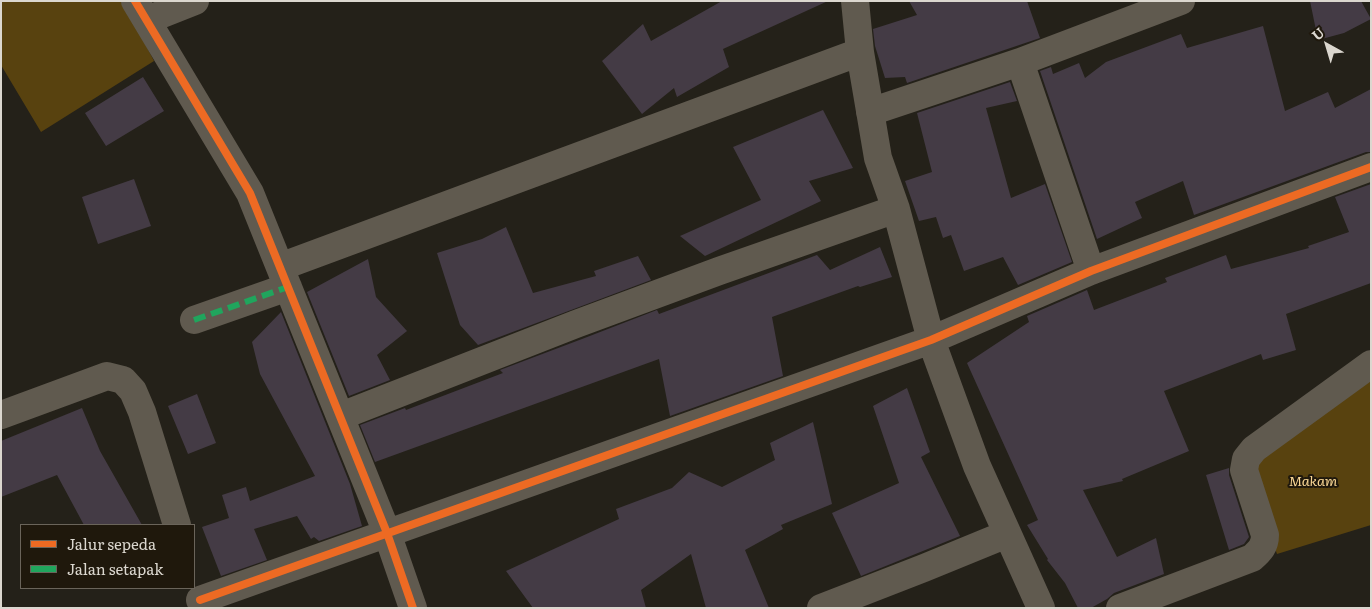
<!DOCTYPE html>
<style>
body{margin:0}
#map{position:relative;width:1372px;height:609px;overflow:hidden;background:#242119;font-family:Literata,serif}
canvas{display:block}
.frame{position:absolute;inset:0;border:2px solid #dbd7cf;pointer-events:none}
.legend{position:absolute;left:20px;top:524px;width:175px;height:65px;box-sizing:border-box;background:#1f180c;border:1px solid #6a645a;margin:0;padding:6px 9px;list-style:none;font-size:15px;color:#dbd7cf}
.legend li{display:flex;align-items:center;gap:10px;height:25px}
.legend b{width:25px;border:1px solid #6a645a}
.north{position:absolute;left:1302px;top:20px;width:50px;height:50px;-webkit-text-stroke:4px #1f180c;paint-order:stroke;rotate:321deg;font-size:14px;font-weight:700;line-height:20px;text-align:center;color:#dbd7cf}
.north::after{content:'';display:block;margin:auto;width:18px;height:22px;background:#dbd7cf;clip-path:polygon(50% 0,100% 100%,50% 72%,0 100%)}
</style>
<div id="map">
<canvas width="1372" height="609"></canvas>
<div class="frame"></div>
<ul class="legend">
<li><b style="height:6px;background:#ed6a23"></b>Jalur sepeda</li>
<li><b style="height:6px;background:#20a55d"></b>Jalan setapak</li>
</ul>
<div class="north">U</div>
</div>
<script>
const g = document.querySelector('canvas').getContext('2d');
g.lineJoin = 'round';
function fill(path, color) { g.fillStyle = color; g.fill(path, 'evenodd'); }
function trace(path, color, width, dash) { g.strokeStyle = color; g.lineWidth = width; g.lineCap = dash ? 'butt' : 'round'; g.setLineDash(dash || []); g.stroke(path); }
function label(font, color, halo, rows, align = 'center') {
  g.font = font + ' Literata,serif'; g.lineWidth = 4; g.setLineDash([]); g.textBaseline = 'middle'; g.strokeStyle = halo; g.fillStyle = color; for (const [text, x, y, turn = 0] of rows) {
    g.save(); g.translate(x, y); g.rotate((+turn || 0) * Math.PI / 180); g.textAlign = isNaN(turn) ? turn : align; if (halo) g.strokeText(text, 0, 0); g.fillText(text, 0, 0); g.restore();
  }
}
fill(new Path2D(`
 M 1,1 L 123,1 L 154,61 L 41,132 L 1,65 Z
 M 1371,368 L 1371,525 L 1277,554 L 1253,484 L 1251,459 Z`), '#58420f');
fill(new Path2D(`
 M 722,1 L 828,1 L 723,49 L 729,67 L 677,97 L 674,88 L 642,114 L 602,61 L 643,24 L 651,41 Z
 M 909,1 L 1027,1 L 1040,38 L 907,83 L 905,77 L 885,78 L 875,46 L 873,29 L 917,15 Z
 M 1310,1 L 1361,1 L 1371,19 L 1344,33 L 1318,40 Z
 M 1263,26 L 1285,111 L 1328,92 L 1335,108 L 1371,89 L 1371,152 L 1366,152 L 1194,215 L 1183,181 L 1135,202 L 1142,218 L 1097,239 L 1040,71 L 1051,67 L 1053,74 L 1079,63 L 1085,78 L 1106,62 L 1181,34 L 1187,48 Z
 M 143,77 L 164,111 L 106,146 L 85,113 Z
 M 1010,82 L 1017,101 L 986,108 L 1011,198 L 1045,184 L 1072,262 L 1018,285 L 1003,257 L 964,271 L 951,235 L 943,238 L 936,217 L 919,221 L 905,181 L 932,172 L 917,113 Z
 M 823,110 L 853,168 L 809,181 L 821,201 L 705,256 L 680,236 L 761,200 L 733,147 Z
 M 134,179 L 151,226 L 98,244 L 82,197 Z
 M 1371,184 L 1371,283 L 1286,314 L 1296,350 L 1263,360 L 1261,354 L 1164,391 L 1189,451 L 1122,479 L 1123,481 L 1083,490 L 1117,557 L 1156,538 L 1164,574 L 1114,593 L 1107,599 L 1091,608 L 1078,608 L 1065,583 L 1047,560 L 1048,559 L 1027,525 L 1038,520 L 967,363 L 1029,322 L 1027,316 L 1087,290 L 1094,310 L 1167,282 L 1165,278 L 1226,255 L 1231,269 L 1309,248 L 1308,246 L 1349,232 L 1335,197 Z
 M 506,227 L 533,293 L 596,276 L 594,271 L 638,256 L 651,280 L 478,345 L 460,325 L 437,253 L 482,239 Z
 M 880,247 L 892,277 L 860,287 L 858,286 L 772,317 L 783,376 L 670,416 L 659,359 L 375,462 L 360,425 L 405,408 L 406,410 L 503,373 L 500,370 L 582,339 L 657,310 L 659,314 L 817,255 L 830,270 Z
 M 368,259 L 376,297 L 407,331 L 377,355 L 390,380 L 349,396 L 307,292 Z
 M 281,312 L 350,484 L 362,526 L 319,541 L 314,537 L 311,539 L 297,516 L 254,529 L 267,560 L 221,576 L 202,527 L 229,518 L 222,495 L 246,487 L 250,501 L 315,476 L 260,374 L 252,342 Z
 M 907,388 L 930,452 L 921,457 L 960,536 L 861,576 L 832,513 L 899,483 L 873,406 Z
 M 197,394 L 216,443 L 188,454 L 168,406 Z
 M 82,408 L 100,451 L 142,525 L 84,525 L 57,475 L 1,497 L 1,441 Z
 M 813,422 L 832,504 L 781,525 L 783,529 L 745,550 L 769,608 L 706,608 L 691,554 L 641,590 L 646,608 L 533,608 L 506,571 L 619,519 L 616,509 L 672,488 L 689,472 L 722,487 L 775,460 L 770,443 Z
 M 1229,468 L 1229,475 L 1249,537 L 1244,544 L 1229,550 L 1206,475 Z`), '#443b45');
trace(new Path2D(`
 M 135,1 L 250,193 L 387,533 L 413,608
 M 855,1 L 860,52 L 878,158 L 896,209 L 931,340 L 977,466 L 1041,608
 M 147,20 L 195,1
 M 1020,62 L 1091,271
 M 870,112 L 1020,62 L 1181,1
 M 280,267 L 860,52
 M 194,320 L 288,287
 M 1,415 L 107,376 L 123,380 L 133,391 L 142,412 L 177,525
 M 341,416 L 576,324 L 719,271 L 896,209
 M 200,600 L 931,340 L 1091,271 L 1371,167
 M 821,608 L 924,568 L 1007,534
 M 1120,608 L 1252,558 C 1260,551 1265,546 1265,535 L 1244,470 L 1246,459 L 1254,449 L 1371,364`), '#605a4f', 28);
trace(new Path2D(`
 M 194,320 L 288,287`), '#20a55d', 6, [12, 6]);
trace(new Path2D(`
 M 135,1 L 250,193 L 387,533 L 413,608
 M 200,600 L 931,340 L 1091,271 L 1371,167`), '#ed6a23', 8);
label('italic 14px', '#fad795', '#1f180c', [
 ["Makam",1313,482]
]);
</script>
